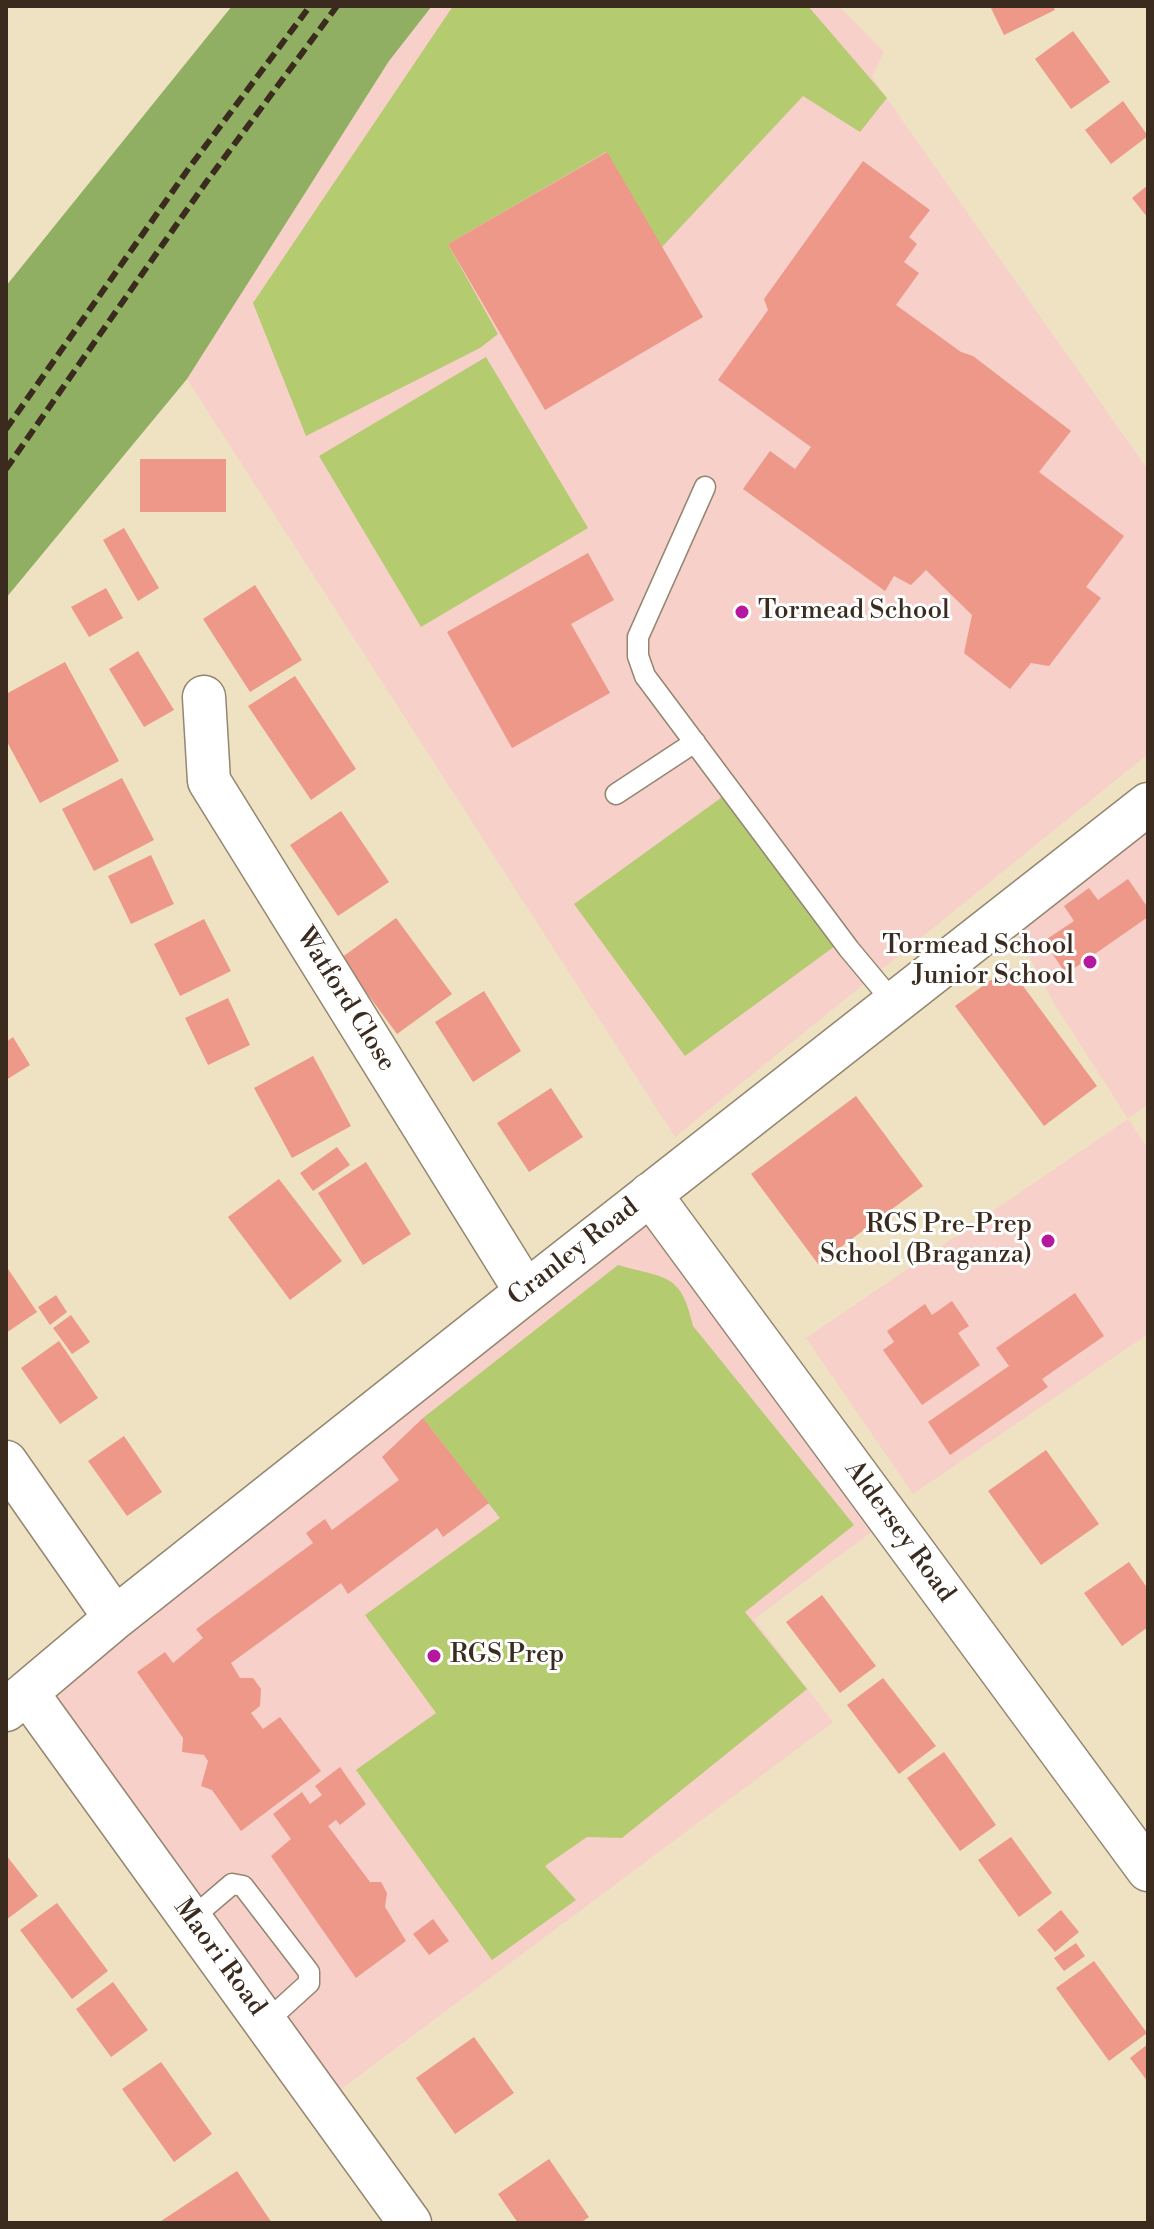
<!DOCTYPE html>
<style>
body{margin:0}
#map{position:relative;width:1154px;height:2229px;overflow:hidden;background:#eee2c3;font-family:"Libre Bodoni",serif}
canvas{display:block}
.frame{position:absolute;inset:0;border:8px solid #3b2a1e;pointer-events:none}
</style>
<div id="map">
<canvas width="1154" height="2229"></canvas>
<div class="frame"></div>
</div>
<script>
const g = document.querySelector('canvas').getContext('2d');
g.lineJoin = 'round';
function fill(path, color) { g.fillStyle = color; g.fill(path, 'evenodd'); }
function trace(path, color, width, dash) { g.strokeStyle = color; g.lineWidth = width; g.lineCap = dash ? 'butt' : 'round'; g.setLineDash(dash || []); g.stroke(path); }
function label(font, color, halo, rows, align = 'center') {
  g.font = font + ' "Libre Bodoni",serif'; g.lineWidth = 6; g.setLineDash([]); g.textBaseline = 'middle'; g.strokeStyle = halo; g.fillStyle = color; for (const [text, x, y, turn = 0] of rows) {
    g.save(); g.translate(x, y); g.rotate((+turn || 0) * Math.PI / 180); g.textAlign = isNaN(turn) ? turn : align; if (halo) g.strokeText(text, 0, 0); g.fillText(text, 0, 0); g.restore();
  }
}
fill(new Path2D(`
 M 432,6 L 839,6 L 884,52 L 872,77 L 1148,470 L 1148,754 L 675,1137 L 187,379 L 389,61 Z
 M 1148,813 L 1148,1104 L 1128,1119 L 1148,1148 L 1148,1334 L 913,1494 L 806,1338 L 1128,1119 L 1055,1005 L 1009,919 Z
 M 648,1211 L 877,1528 L 754,1619 L 833,1722 L 332,2096 L 40,1693 Z`), '#f7d0ca');
fill(new Path2D(`
 M 453,6 L 808,6 L 887,98 L 860,132 L 803,96 L 662,247 L 606,152 L 448,244 L 498,334 L 480,348 L 306,436 L 253,303 Z
 M 486,357 L 588,528 L 421,627 L 319,456 Z
 M 725,795 L 835,946 L 685,1056 L 574,904 Z
 M 618,1265 C 666,1279 681,1272 693,1326 L 854,1525 L 745,1612 L 807,1689 L 622,1838 L 587,1837 L 545,1866 L 576,1900 L 492,1960 L 356,1770 L 436,1713 L 365,1615 L 500,1518 L 423,1418 Z`), '#b5cb70');
fill(new Path2D(`
 M 232,6 L 432,6 L 389,61 L 187,379 L 6,598 L 6,286 Z`), '#90af62');
fill(new Path2D(`
 M 990,6 L 1053,6 L 1055,10 L 1004,35 Z
 M 1073,31 L 1110,82 L 1071,109 L 1035,59 Z
 M 1123,101 L 1148,136 L 1111,164 L 1085,130 Z
 M 607,152 L 703,317 L 545,410 L 448,244 Z
 M 863,161 L 930,210 L 909,237 L 917,244 L 904,262 L 919,273 L 896,305 L 961,352 L 973,356 L 1071,431 L 1039,472 L 1124,536 L 1086,587 L 1101,598 L 1049,666 L 1031,663 L 1010,689 L 964,653 L 972,615 L 926,570 L 911,585 L 894,576 L 885,591 L 743,489 L 770,451 L 795,469 L 811,447 L 718,380 L 768,310 L 764,299 Z
 M 1148,185 L 1148,218 L 1132,198 Z
 M 140,459 L 226,459 L 226,512 L 140,512 Z
 M 124,528 L 159,588 L 138,601 L 103,540 Z
 M 588,553 L 614,600 L 571,624 L 610,693 L 512,748 L 447,632 Z
 M 255,585 L 302,660 L 250,692 L 203,619 Z
 M 106,588 L 123,618 L 89,637 L 71,607 Z
 M 138,651 L 174,710 L 144,727 L 109,669 Z
 M 65,662 L 119,761 L 40,803 L 6,740 L 6,694 Z
 M 295,676 L 356,769 L 311,800 L 248,706 Z
 M 122,778 L 154,840 L 94,871 L 62,809 Z
 M 341,811 L 389,882 L 338,916 L 290,845 Z
 M 151,855 L 174,904 L 131,924 L 108,876 Z
 M 1128,879 L 1148,908 L 1148,917 L 1066,974 L 1044,941 L 1074,921 L 1064,906 L 1089,888 L 1098,900 Z
 M 396,918 L 452,994 L 397,1034 L 341,958 Z
 M 204,919 L 231,971 L 180,996 L 154,944 Z
 M 1009,967 L 1097,1086 L 1044,1126 L 955,1006 Z
 M 484,991 L 521,1051 L 473,1082 L 435,1022 Z
 M 228,998 L 250,1045 L 208,1065 L 185,1018 Z
 M 13,1037 L 30,1065 L 6,1080 L 6,1042 Z
 M 313,1056 L 351,1126 L 292,1158 L 254,1088 Z
 M 551,1088 L 583,1137 L 529,1172 L 497,1123 Z
 M 856,1096 L 923,1186 L 818,1264 L 751,1174 Z
 M 337,1147 L 350,1165 L 313,1191 L 300,1173 Z
 M 366,1162 L 411,1234 L 363,1265 L 318,1193 Z
 M 279,1179 L 342,1261 L 290,1300 L 228,1217 Z
 M 6,1266 L 37,1312 L 6,1333 Z
 M 1075,1293 L 1104,1336 L 1042,1379 L 1048,1387 L 950,1455 L 928,1422 L 1009,1366 L 996,1348 Z
 M 56,1295 L 67,1312 L 50,1325 L 38,1307 Z
 M 952,1301 L 969,1326 L 958,1333 L 980,1365 L 922,1405 L 883,1350 L 894,1342 L 887,1331 L 925,1304 L 932,1315 Z
 M 71,1315 L 90,1342 L 72,1354 L 53,1328 Z
 M 59,1341 L 98,1398 L 60,1424 L 21,1368 Z
 M 423,1418 L 489,1503 L 443,1537 L 437,1528 L 348,1594 L 341,1583 L 231,1663 L 240,1678 L 253,1678 L 261,1689 L 260,1706 L 251,1713 L 263,1729 L 280,1717 L 321,1771 L 241,1831 L 212,1790 L 201,1786 L 208,1761 L 204,1755 L 182,1752 L 183,1738 L 137,1672 L 165,1652 L 173,1663 L 203,1638 L 196,1629 L 313,1543 L 306,1533 L 325,1519 L 332,1530 L 399,1480 L 382,1457 Z
 M 124,1436 L 162,1492 L 127,1516 L 88,1461 Z
 M 1046,1450 L 1099,1524 L 1041,1565 L 988,1491 Z
 M 1129,1562 L 1148,1589 L 1148,1627 L 1122,1646 L 1084,1593 Z
 M 822,1595 L 876,1666 L 840,1693 L 786,1622 Z
 M 883,1678 L 936,1746 L 899,1774 L 847,1705 Z
 M 944,1752 L 996,1825 L 960,1851 L 907,1778 Z
 M 340,1767 L 366,1804 L 340,1825 L 336,1820 L 328,1826 L 370,1882 L 381,1882 L 387,1893 L 385,1907 L 406,1941 L 356,1978 L 271,1856 L 291,1839 L 273,1814 L 302,1792 L 310,1804 L 322,1795 L 315,1786 Z
 M 1011,1837 L 1052,1893 L 1019,1917 L 978,1860 Z
 M 6,1855 L 38,1896 L 6,1920 Z
 M 57,1903 L 108,1971 L 72,1999 L 20,1930 Z
 M 1061,1910 L 1079,1932 L 1055,1952 L 1037,1930 Z
 M 433,1919 L 449,1941 L 429,1955 L 413,1934 Z
 M 1076,1943 L 1085,1956 L 1064,1971 L 1054,1958 Z
 M 1094,1961 L 1147,2033 L 1109,2061 L 1056,1988 Z
 M 113,1982 L 148,2030 L 111,2057 L 76,2009 Z
 M 474,2037 L 514,2093 L 455,2134 L 416,2078 Z
 M 1148,2044 L 1148,2082 L 1130,2058 Z
 M 161,2062 L 212,2134 L 174,2162 L 122,2089 Z
 M 549,2159 L 589,2217 L 580,2223 L 518,2223 L 498,2194 Z
 M 237,2171 L 272,2223 L 158,2223 Z`), '#ed9888');
const service = new Path2D(`
 M 705,487 L 638,637 L 638,656 L 645,676 L 849,949 L 894,1003
 M 616,794 L 695,742
 M 191,1919 L 232,1884 L 243,1886 L 309,1972 L 309,1983 L 266,2022`);
const minor = new Path2D(`
 M 204,697 L 209,781 L 526,1292
 M 650,1194 L 1148,1870
 M 6,1462 L 115,1618
 M 28,1694 L 410,2223
 M 6,1710 L 115,1618 L 526,1292 L 1148,804`);
trace(service, '#948670', 23);
trace(minor, '#948670', 45);
trace(service, '#fff', 20);
trace(minor, '#fff', 42);
trace(new Path2D(`
 M 6,429 L 189,168 L 310,6
 M 6,469 L 207,181 L 337,6`), '#3b2a1e', 6, [12, 6]);
for (const [x, y, r, color] of [
 [742,612,8,"#b5179e"],
 [1090,962,8,"#b5179e"],
 [1048,1241,8,"#b5179e"],
 [434,1656,8,"#b5179e"]
]) { const dot = new Path2D(); dot.arc(x, y, r, 0, 2 * Math.PI); g.fillStyle = color; g.fill(dot); trace(dot, '#fff', 3); }
label('26px', '#3b2a1e', '#fff', [
 ["Tormead School",758,612],
 ["Tormead School",1074,947,"right"],
 ["Junior School",1074,977,"right"],
 ["RGS Pre-Prep",1032,1226,"right"],
 ["School (Braganza)",1032,1256,"right"],
 ["RGS Prep",450,1656]
], 'left');
label('26px', '#3b2a1e', '#fff', [
 ["Watford Close",345,1000,58],
 ["Cranley Road",574,1253,-38],
 ["Aldersey Road",899,1532,54],
 ["Maori Road",219,1958,54]
]);
</script>
